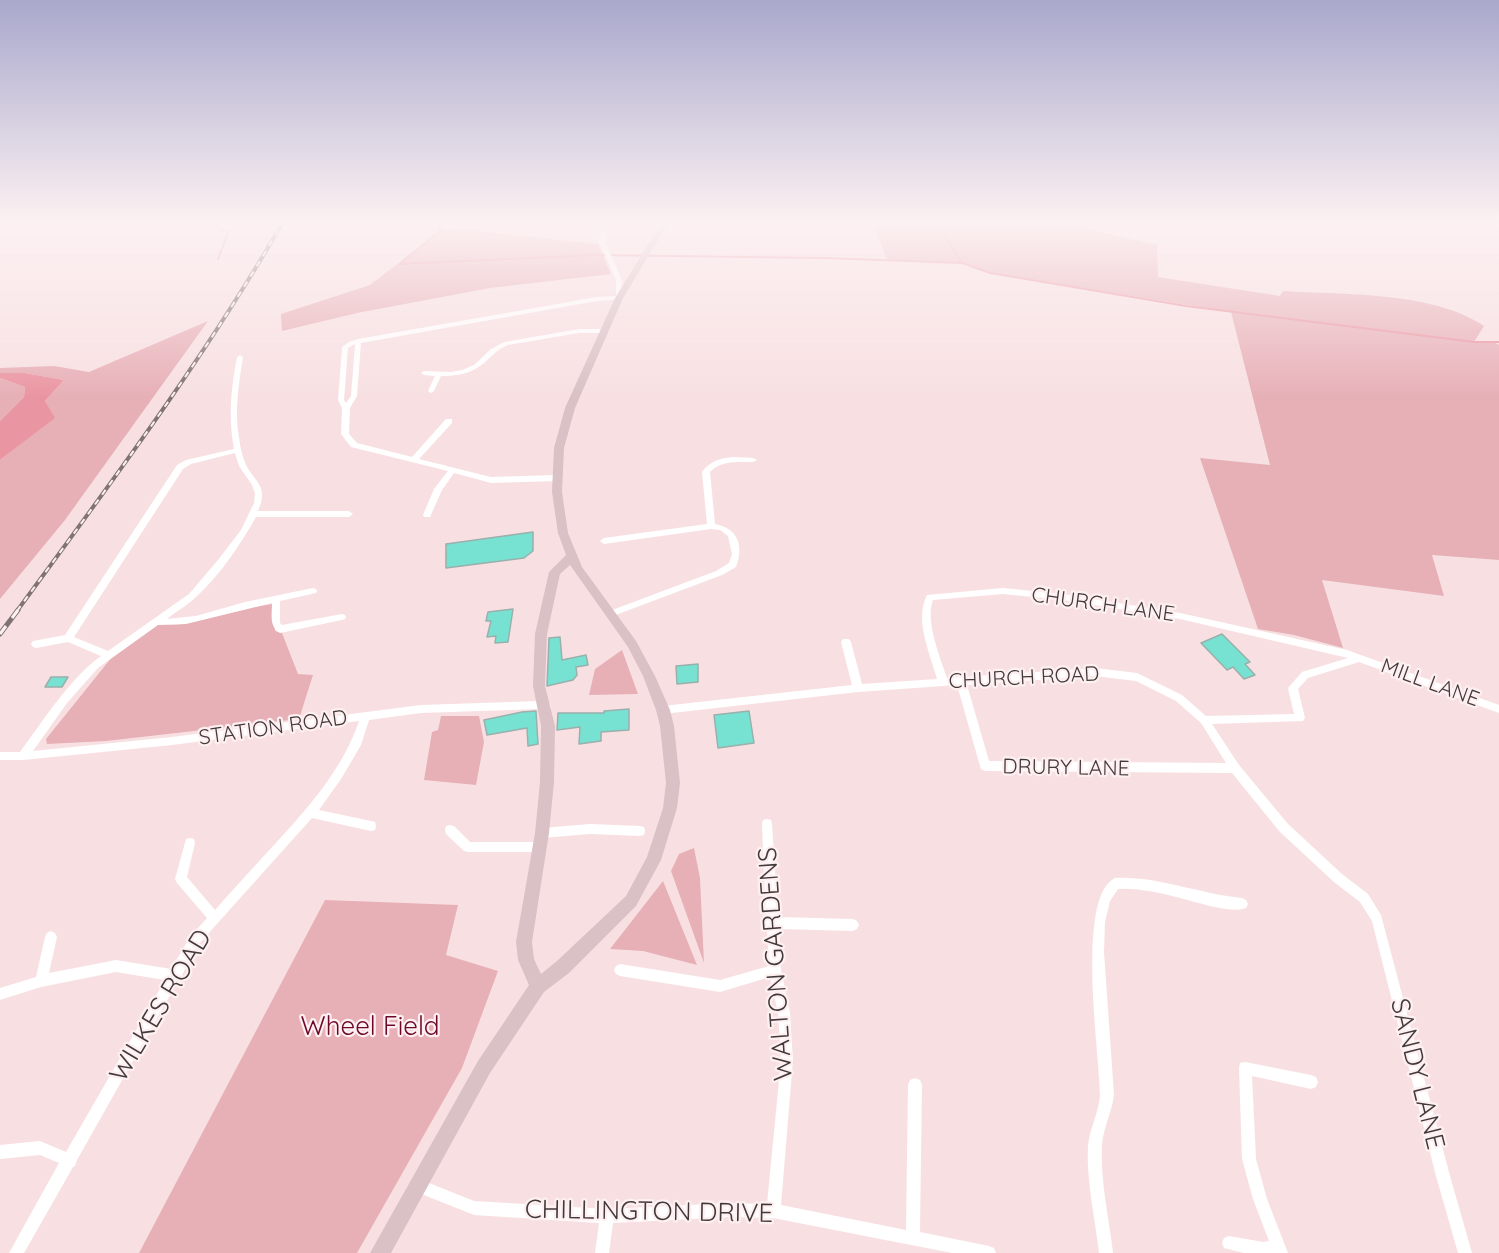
<!DOCTYPE html>
<style>
body{margin:0}
canvas{display:block;background:#f8e0e2}
</style>
<canvas width="1499" height="1253"></canvas>
<script>
const g = document.querySelector('canvas').getContext('2d');
g.lineJoin = 'round';
function fill(path, color) { g.fillStyle = color; g.fill(path, 'evenodd'); }
function trace(path, color, width, dash) { g.strokeStyle = color; g.lineWidth = width; g.lineCap = dash ? 'butt' : 'round'; g.setLineDash(dash || []); g.stroke(path); }
function label(font, color, halo, rows, align = 'center') {
  g.font = font + ' Quicksand,sans-serif'; g.lineWidth = 4.5; g.setLineDash([]); g.textBaseline = 'middle'; g.strokeStyle = halo; g.fillStyle = color; for (const [text, x, y, turn = 0] of rows) {
    g.save(); g.translate(x, y); g.rotate((+turn || 0) * Math.PI / 180); g.textAlign = isNaN(turn) ? turn : align; if (halo) g.strokeText(text, 0, 0); g.fillText(text, 0, 0); g.restore();
  }
}
fill(new Path2D(`
 M 873,222 L 1072,222 L 1093,230 L 1157,245 L 1158,277 L 1280,296 L 1283,291 C 1344,295 1432,291 1484,326 L 1474,342 L 1494,342 L 1499,345 L 1499,560 L 1432,555 L 1444,596 L 1322,580 L 1343,648 L 1294,635 L 1258,629 L 1200,458 L 1270,465 L 1231,312 L 990,273 L 962,263 L 887,260 Z
 M 442,229 L 459,229 L 598,244 L 611,274 L 490,288 L 357,313 L 282,331 L 281,314 L 370,285 Z
 M 208,321 L 65,520 L 0,599 L 0,460 L 54,418 L 45,401 L 64,380 L 25,373 L 0,373 L 0,368 L 54,366 L 89,372 Z
 M 0,378 L 25,387 L 24,397 L 0,421 Z
 M 273,604 L 275,631 L 282,633 L 298,674 L 313,675 L 299,719 L 106,741 L 47,744 L 46,739 L 112,657 L 158,624 C 193,627 204,617 235,610 C 248,608 260,606 273,604 Z
 M 622,650 L 638,694 L 589,695 L 595,669 Z
 M 441,716 L 479,716 L 484,742 L 476,785 L 424,780 L 432,732 L 438,730 Z
 M 694,848 L 700,878 L 704,963 L 671,871 L 679,854 Z
 M 663,881 L 697,965 L 643,951 L 610,949 Z
 M 325,900 L 458,905 L 446,955 L 498,971 L 462,1068 L 357,1253 L 139,1253 Z`), '#e7b0b7');
fill(new Path2D(`
 M 0,373 L 25,373 L 64,380 L 45,401 L 55,418 L 0,460 L 0,421 L 24,397 L 25,387 L 0,378 Z`), '#ea96a2');
trace(new Path2D(`
 M 209,222 L 228,233 L 218,259
 M 435,222 L 442,229 L 400,264 L 595,255 L 826,258 L 962,263 L 990,273 L 1186,306 L 1474,342 L 1499,342
 M 936,222 L 962,263`), '#ea96a2', 2);
const building = new Path2D(`
 M 533,532 L 533,551 L 524,558 L 446,568 L 446,544 Z
 M 513,609 L 508,642 L 495,643 L 496,636 L 487,637 L 491,621 L 486,621 L 488,612 Z
 M 1222,634 L 1250,662 L 1245,664 L 1255,675 L 1244,679 L 1233,667 L 1227,670 L 1201,643 Z
 M 560,637 L 562,660 L 586,655 L 588,665 L 576,667 L 577,675 L 573,680 L 547,686 L 549,638 Z
 M 698,664 L 698,682 L 677,684 L 676,666 Z
 M 51,677 L 68,677 L 62,687 L 45,687 Z
 M 629,709 L 629,730 L 601,732 L 601,741 L 579,744 L 580,727 L 557,730 L 558,713 L 604,713 L 604,711 Z
 M 536,711 L 538,744 L 528,746 L 527,728 L 487,735 L 484,720 L 522,712 Z
 M 749,711 L 754,743 L 718,748 L 714,715 Z`);
fill(building, '#77e2d2');
trace(building, '#99b0ac', 1.5);
fill(new Path2D(`
 M 601,222 L 607,222 L 605,242 L 622,280 L 621,299 L 597,301 L 361,343 L 357,396 L 350,408 L 349,434 L 357,443 L 412,457 L 446,419 L 452,419 L 452,423 L 419,459 L 491,477 L 557,475 L 561,478 L 557,481 L 491,483 L 454,473 L 442,490 L 430,517 L 424,517 L 423,515 L 434,489 L 448,471 L 351,447 L 341,434 L 342,408 L 338,400 L 342,347 L 349,342 L 358,339 L 597,297 L 616,296 L 616,280 L 599,242 ZM 355,344 L 351,396 L 346,403 L 344,400 L 348,348 Z
 M 579,329 L 606,329 L 609,331 L 606,333 L 579,333 L 508,345 C 498,349 492,356 484,363 C 471,374 457,376 441,376 L 434,391 L 431,393 L 428,391 L 435,376 L 424,375 L 421,373 L 424,371 L 451,372 L 462,370 L 474,365 L 491,349 L 504,342 Z
 M 240,355 L 243,357 C 239,384 234,410 239,437 C 240,446 242,456 246,465 C 256,484 269,486 258,511 L 349,511 L 353,514 L 349,517 L 256,517 C 240,545 221,574 197,596 C 188,605 177,611 167,619 L 196,616 L 245,602 L 313,588 L 316,589 L 317,591 L 316,593 L 280,601 L 280,623 L 282,625 L 342,614 L 345,615 L 346,617 L 345,619 L 342,620 L 280,633 C 269,627 272,614 272,603 L 186,624 L 158,625 L 98,668 L 67,703 L 33,751 L 172,737 L 421,705 L 539,701 L 549,704 L 551,707 L 549,710 L 546,711 L 539,709 L 421,713 L 369,720 L 361,745 L 341,779 L 319,810 L 371,821 L 375,822 L 376,826 L 375,830 L 371,831 L 312,818 L 198,945 L 182,975 L 180,980 L 178,981 L 77,1160 L 75,1166 L 73,1167 L 24,1253 L 9,1253 L 59,1163 L 40,1155 L 0,1159 L 0,1145 L 40,1141 L 66,1152 L 165,980 L 116,972 L 41,987 L 0,1000 L 0,988 L 36,977 L 45,937 L 47,933 L 51,931 L 55,933 L 57,937 L 49,973 L 116,960 L 171,969 L 190,937 L 207,918 L 177,883 L 175,879 L 186,839 L 190,838 L 194,839 L 195,843 L 187,877 L 215,910 C 234,888 254,867 274,845 C 308,808 343,769 359,721 L 172,745 L 23,760 L 0,760 L 0,752 L 20,752 C 43,721 71,677 101,656 L 68,642 L 36,648 L 33,647 L 31,644 L 33,641 L 65,635 L 177,465 L 186,460 L 234,449 C 228,417 231,388 237,357 ZM 235,453 L 239,466 L 252,485 L 255,493 L 254,503 L 241,530 L 218,560 L 189,594 L 108,651 L 74,637 L 183,469 L 191,464 Z
 M 734,457 L 753,458 L 757,460 L 753,462 C 738,462 721,460 710,472 L 715,524 C 738,528 744,546 736,567 L 722,575 L 613,616 L 607,616 L 606,614 L 607,612 L 716,571 L 729,563 L 732,554 L 728,536 L 720,530 L 711,529 L 604,544 L 600,541 L 604,538 L 707,524 L 702,472 C 710,461 720,458 734,457 Z
 M 1003,588 L 1063,594 L 1180,613 L 1347,650 L 1499,705 L 1499,713 L 1359,662 L 1308,678 L 1298,689 L 1305,718 L 1303,721 L 1212,724 L 1239,765 L 1288,824 L 1342,874 L 1368,894 L 1381,915 L 1450,1176 L 1472,1253 L 1458,1253 L 1436,1176 L 1372,921 L 1360,902 L 1334,882 L 1280,832 L 1232,773 L 985,771 L 981,769 L 980,766 L 957,685 L 858,692 L 663,714 L 660,713 L 658,710 L 660,707 L 663,706 L 852,685 L 841,642 L 843,639 L 849,639 L 851,642 L 862,684 L 937,679 C 930,653 914,620 927,595 ZM 1003,594 L 1063,600 L 1180,619 L 1348,658 L 1302,672 L 1288,688 L 1294,714 L 1206,716 L 1182,695 L 1137,673 L 1095,668 L 947,678 C 940,657 925,621 933,600 ZM 1095,676 L 1136,681 L 1176,701 L 1201,723 L 1226,763 L 989,761 L 967,685 Z
 M 767,819 L 771,820 L 772,824 L 778,917 L 853,919 L 857,921 L 859,925 L 857,929 L 853,931 L 779,929 L 781,970 L 790,1013 L 793,1060 L 781,1205 L 906,1230 L 908,1085 L 910,1080 L 915,1078 L 920,1080 L 922,1085 L 920,1232 L 989,1246 L 994,1248 L 996,1253 L 952,1253 L 773,1218 L 729,1217 L 613,1223 L 609,1253 L 595,1253 L 599,1223 L 474,1215 L 414,1191 L 412,1186 L 414,1181 L 419,1179 L 474,1201 L 607,1209 L 729,1203 L 767,1204 L 781,1060 L 778,1013 L 770,977 L 720,992 L 620,976 L 616,974 L 614,970 L 616,966 L 620,964 L 720,980 L 769,966 L 767,927 L 765,923 L 766,920 L 762,824 L 763,820 Z
 M 590,824 L 640,826 L 644,827 L 645,831 L 644,835 L 640,836 L 590,834 L 542,838 L 538,837 L 537,833 L 538,829 L 542,828 Z
 M 450,825 L 454,826 L 470,842 L 538,842 L 542,843 L 543,847 L 542,851 L 538,852 L 468,852 L 464,851 L 446,834 L 445,830 L 446,826 Z
 M 1115,878 C 1158,876 1199,894 1242,898 L 1246,900 L 1248,904 L 1246,908 C 1230,914 1197,902 1180,898 C 1160,893 1139,888 1118,889 L 1110,901 L 1105,922 L 1104,952 L 1114,1095 C 1112,1112 1103,1128 1102,1145 C 1100,1181 1109,1218 1113,1253 L 1099,1253 C 1095,1218 1086,1181 1088,1145 C 1090,1128 1099,1112 1100,1095 C 1100,1055 1075,897 1115,878 Z
 M 1245,1062 L 1311,1075 L 1316,1077 L 1318,1082 L 1316,1087 L 1311,1089 L 1252,1076 L 1256,1159 L 1267,1199 L 1288,1253 L 1244,1253 L 1224,1248 L 1222,1243 L 1224,1238 L 1229,1236 L 1263,1242 L 1269,1241 L 1253,1199 L 1242,1159 L 1239,1068 L 1240,1063 Z`), '#fff');
fill(new Path2D(`
 M 662,222 L 669,222 L 623,298 L 575,408 L 564,448 L 562,492 L 568,533 L 582,567 L 636,641 L 655,676 L 670,710 L 674,726 L 680,783 L 677,808 L 661,860 L 636,906 L 569,973 L 544,992 L 490,1073 L 391,1253 L 370,1253 L 478,1061 L 529,985 L 518,960 L 516,942 L 535,833 L 540,782 L 541,726 L 533,686 L 535,634 L 549,572 L 566,555 L 558,533 L 552,492 L 554,448 L 565,408 L 615,298 ZM 570,565 L 628,647 L 643,676 L 656,710 L 660,726 L 666,783 L 663,808 L 647,857 L 626,896 L 557,961 L 541,974 L 534,959 L 532,942 L 549,833 L 554,782 L 555,726 L 545,686 L 547,634 L 560,574 Z`), '#d9c1c5');
const railFar1 = new Path2D(`
 M 17,611 C 110,484 204,359 283,222`);
const rail = new Path2D(`
 M 0,634 L 18,610`);
trace(railFar1, '#817374', 4);
trace(rail, '#817374', 5);
trace(railFar1, '#fef0f1', 2, [6]);
trace(rail, '#fef0f1', 3, [10]);
const sky = g.createLinearGradient(0, 0, 0, 397);
sky.addColorStop(0, '#a9a8cc');
sky.addColorStop(0.56, '#fcf1f2');
sky.addColorStop(1, '#fcf1f200');
g.fillStyle = sky;
g.fillRect(0, 0, 1499, 397);
label('21px', '#42393a', '#fef0f1', [
 ["CHURCH LANE",1103,605,8],
 ["CHURCH ROAD",1024,678,-3],
 ["MILL LANE",1430,683,20],
 ["STATION ROAD",273,728,-8],
 ["DRURY LANE",1066,768,1]
]);
label('26px', '#42393a', '#fef0f1', [
 ["WALTON GARDENS",776,964,-94],
 ["WILKES ROAD",161,1006,-59],
 ["SANDY LANE",1417,1074,76],
 ["CHILLINGTON DRIVE",649,1212,1]
]);
label('26px', '#6d0629', '#fef0f1', [
 ["Wheel Field",370,1027]
]);
</script>
